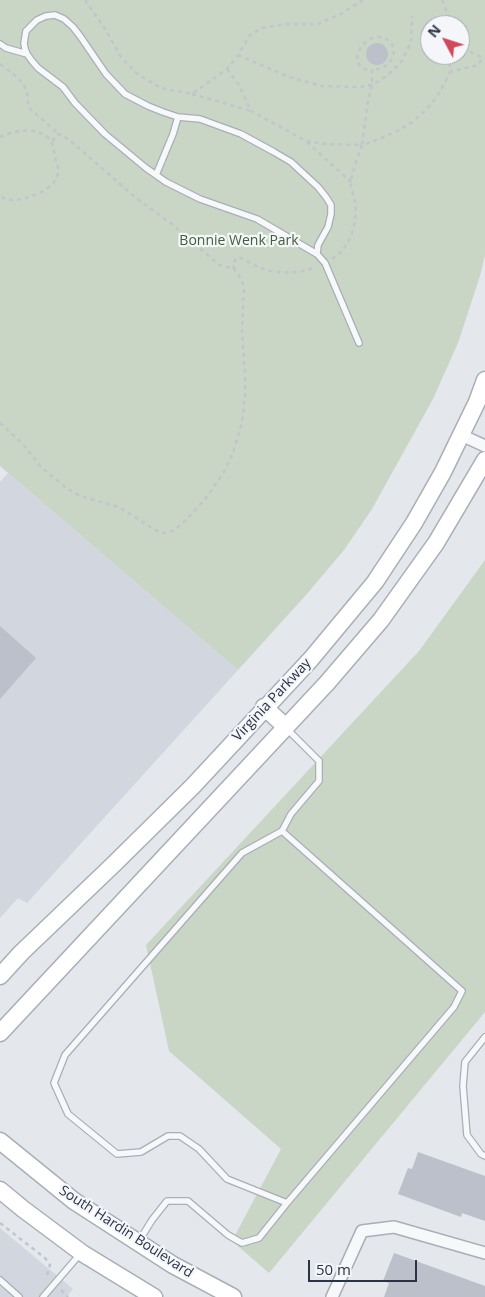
<!DOCTYPE html>
<style>
body{margin:0}
#map{position:relative;width:485px;height:1297px;overflow:hidden;background:#e4e7ec;font-family:"Open Sans",sans-serif}
canvas{display:block}
.north{position:absolute;left:420px;top:15px;width:50px;height:50px;box-sizing:border-box;background:#f4f6f9;border:1px solid #a4a8b1;border-radius:50%;rotate:310deg;font-size:14px;font-weight:700;line-height:20px;text-align:center;color:#2b3445}
.north::after{content:'';display:block;margin:auto;width:18px;height:22px;background:#d1495b;clip-path:polygon(50% 0,100% 100%,50% 72%,0 100%)}
.scale{position:absolute;left:308px;top:1260px;width:109px;height:22px;box-sizing:border-box;border:2px solid #2b3445;border-top:0;padding-left:6px;font-size:15px;line-height:18px;white-space:nowrap;color:#2b3445;-webkit-text-stroke:4px #f4f6f9;paint-order:stroke}
</style>
<div id="map">
<canvas width="485" height="1297"></canvas>
<div class="north">N</div>
<div class="scale">50 m</div>
</div>
<script>
const g = document.querySelector('canvas').getContext('2d');
g.lineJoin = 'round';
function fill(path, color) { g.fillStyle = color; g.fill(path, 'evenodd'); }
function trace(path, color, width, dash) { g.strokeStyle = color; g.lineWidth = width; g.lineCap = dash ? 'butt' : 'round'; g.setLineDash(dash || []); g.stroke(path); }
function label(font, color, halo, rows, align = 'center') {
  g.font = font + ' "Open Sans",sans-serif'; g.lineWidth = 4.5; g.setLineDash([]); g.textBaseline = 'middle'; g.strokeStyle = halo; g.fillStyle = color; for (const [text, x, y, turn = 0] of rows) {
    g.save(); g.translate(x, y); g.rotate((+turn || 0) * Math.PI / 180); g.textAlign = isNaN(turn) ? turn : align; if (halo) g.strokeText(text, 0, 0); g.fillText(text, 0, 0); g.restore();
  }
}
fill(new Path2D(`
 M 8,473 L 238,670 L 27,903 L 18,898 L 0,918 L 0,482 Z
 M 0,1228 L 73,1289 L 66,1297 L 0,1297 Z`), '#d2d6de');
fill(new Path2D(`
 M 0,0 L 485,0 L 485,255 L 480,276 L 458,343 L 433,399 L 372,509 L 344,550 L 306,595 L 238,670 L 0,466 ZM 430,25 L 460,25 L 460,55 L 430,55 Z
 M 485,560 L 485,1012 L 269,1273 L 232,1241 L 281,1149 L 169,1051 L 146,945 L 419,651 Z`), '#c9d6c5');
fill(new Path2D(`
 M366 54a11 11 0 1 1 22 0a11 11 0 1 1-22 0Z
 M 0,626 L 36,658 L 0,699 Z
 M 418,1152 L 485,1176 L 485,1221 L 462,1213 L 461,1217 L 398,1194 L 408,1168 L 412,1169 Z
 M 394,1253 L 485,1286 L 485,1297 L 384,1297 L 389,1283 L 383,1281 Z`), '#bbc0ca');
const service = new Path2D(`
 M 0,44 L 6,48 L 27,54
 M 156,175 L 173,134 L 178,117
 M 317,254 L 318,245 L 328,227 L 331,214 L 331,205 L 326,197 L 318,187 L 291,162 L 274,152 L 241,134 L 200,119 L 178,117 L 163,112 L 148,106 L 125,94 L 106,74 L 80,36 L 73,27 L 64,19 L 55,15 L 46,16 L 37,20 L 26,31 L 24,43 L 25,49 L 27,54 L 32,61 L 38,68 L 63,87 L 75,103 L 105,134 L 146,168 L 166,182 L 200,199 L 257,219 L 317,254 L 325,263 L 359,343
 M 282,831 L 242,853 L 65,1055 L 54,1083 L 68,1114 L 117,1154 L 141,1152 L 168,1136 L 180,1136 L 199,1149 L 227,1179 L 287,1203
 M 485,1037 L 465,1062 L 463,1086 L 467,1135 L 481,1154 L 485,1156
 M 139,1241 L 152,1220 L 167,1201 L 188,1201 L 228,1235 L 242,1243 L 259,1238 L 287,1203 L 454,1007 L 462,991 L 282,831 L 291,814 L 319,781 L 319,761 L 286,728
 M 0,1280 L 19,1297
 M 43,1297 L 81,1253`);
const minor = new Path2D(`
 M 461,435 L 485,446
 M 332,1297 L 362,1231 L 394,1227 L 485,1253`);
const secondary = new Path2D(`
 M 264,707 L 286,727
 M 0,976 L 21,953 L 115,863 L 193,786 L 311,659 L 375,582 L 414,523 L 443,472 L 477,402 L 485,380
 M 0,1033 L 327,683 L 381,620 L 436,543 L 485,460
 M 0,1141 L 74,1201 L 173,1265 L 233,1297
 M 0,1190 L 23,1209 L 82,1253 L 154,1297`);
trace(service, '#a9aeb7', 8);
trace(minor, '#a9aeb7', 14);
trace(secondary, '#a9aeb7', 19);
trace(new Path2D(`
 M 85,0 L 105,29 L 121,57 L 136,73 L 161,88 L 192,94 L 227,69 L 238,55 L 250,35 L 262,28 L 286,24 L 318,24 L 341,14 L 363,0
 M 442,0 L 447,12 L 450,25
 M 460,39 C 466,48 473,57 485,57
 M 238,55 L 289,77 L 322,86 L 360,87 L 372,85 L 387,76 L 402,61 L 411,42 L 412,16
 M 450,55 L 450,72 L 478,65 L 482,58
 M 0,64 C 17,77 30,84 28,107 L 59,134
 M 227,69 L 239,85 L 251,111 L 275,124 L 306,141 L 325,144 L 362,145 L 368,101 L 372,85 L 372,70 C 370,69 367,70 365,69 C 347,61 364,36 379,37 C 401,39 398,69 372,70
 M 192,94 L 251,111
 M 0,137 C 14,130 39,126 50,140 C 54,144 54,153 55,158 C 57,163 59,169 58,174 C 56,186 40,193 30,197 C 19,200 10,202 0,196
 M 52,141 L 59,134 L 64,136 L 80,149 L 136,198 L 172,224 L 219,265 L 234,269 L 233,263 L 238,257 C 246,260 253,265 260,268 C 278,274 299,274 316,267
 M 307,142 L 351,182
 M 332,259 C 351,248 358,221 355,201 C 354,195 350,188 351,182 C 351,175 359,153 362,145 C 392,135 418,124 437,96 C 442,88 446,80 450,72
 M 0,423 L 22,443 L 41,467 L 65,487 L 80,496 L 119,507 L 155,530 L 163,533 L 170,532 L 177,528 L 186,520 L 206,498 L 224,472 L 233,453 L 242,422 L 245,397 L 245,373 L 242,332 L 244,286 L 240,277 L 234,269
 M 0,1223 L 45,1258 L 50,1265 L 47,1275 L 48,1277
 M 61,1290 L 68,1297`), '#c2c5cb', 2.5, [4, 4]);
trace(service, '#f7f8fa', 5.5);
trace(minor, '#f7f8fa', 11);
trace(secondary, '#fff', 16);
label('14px', '#3f6138', '#f4f6f9', [
 ["Bonnie Wenk Park",239,241]
]);
label('14px', '#2b3445', '#f4f6f9', [
 ["Virginia Parkway",272,700,-47],
 ["South Hardin Boulevard",126,1232,33]
]);
</script>
